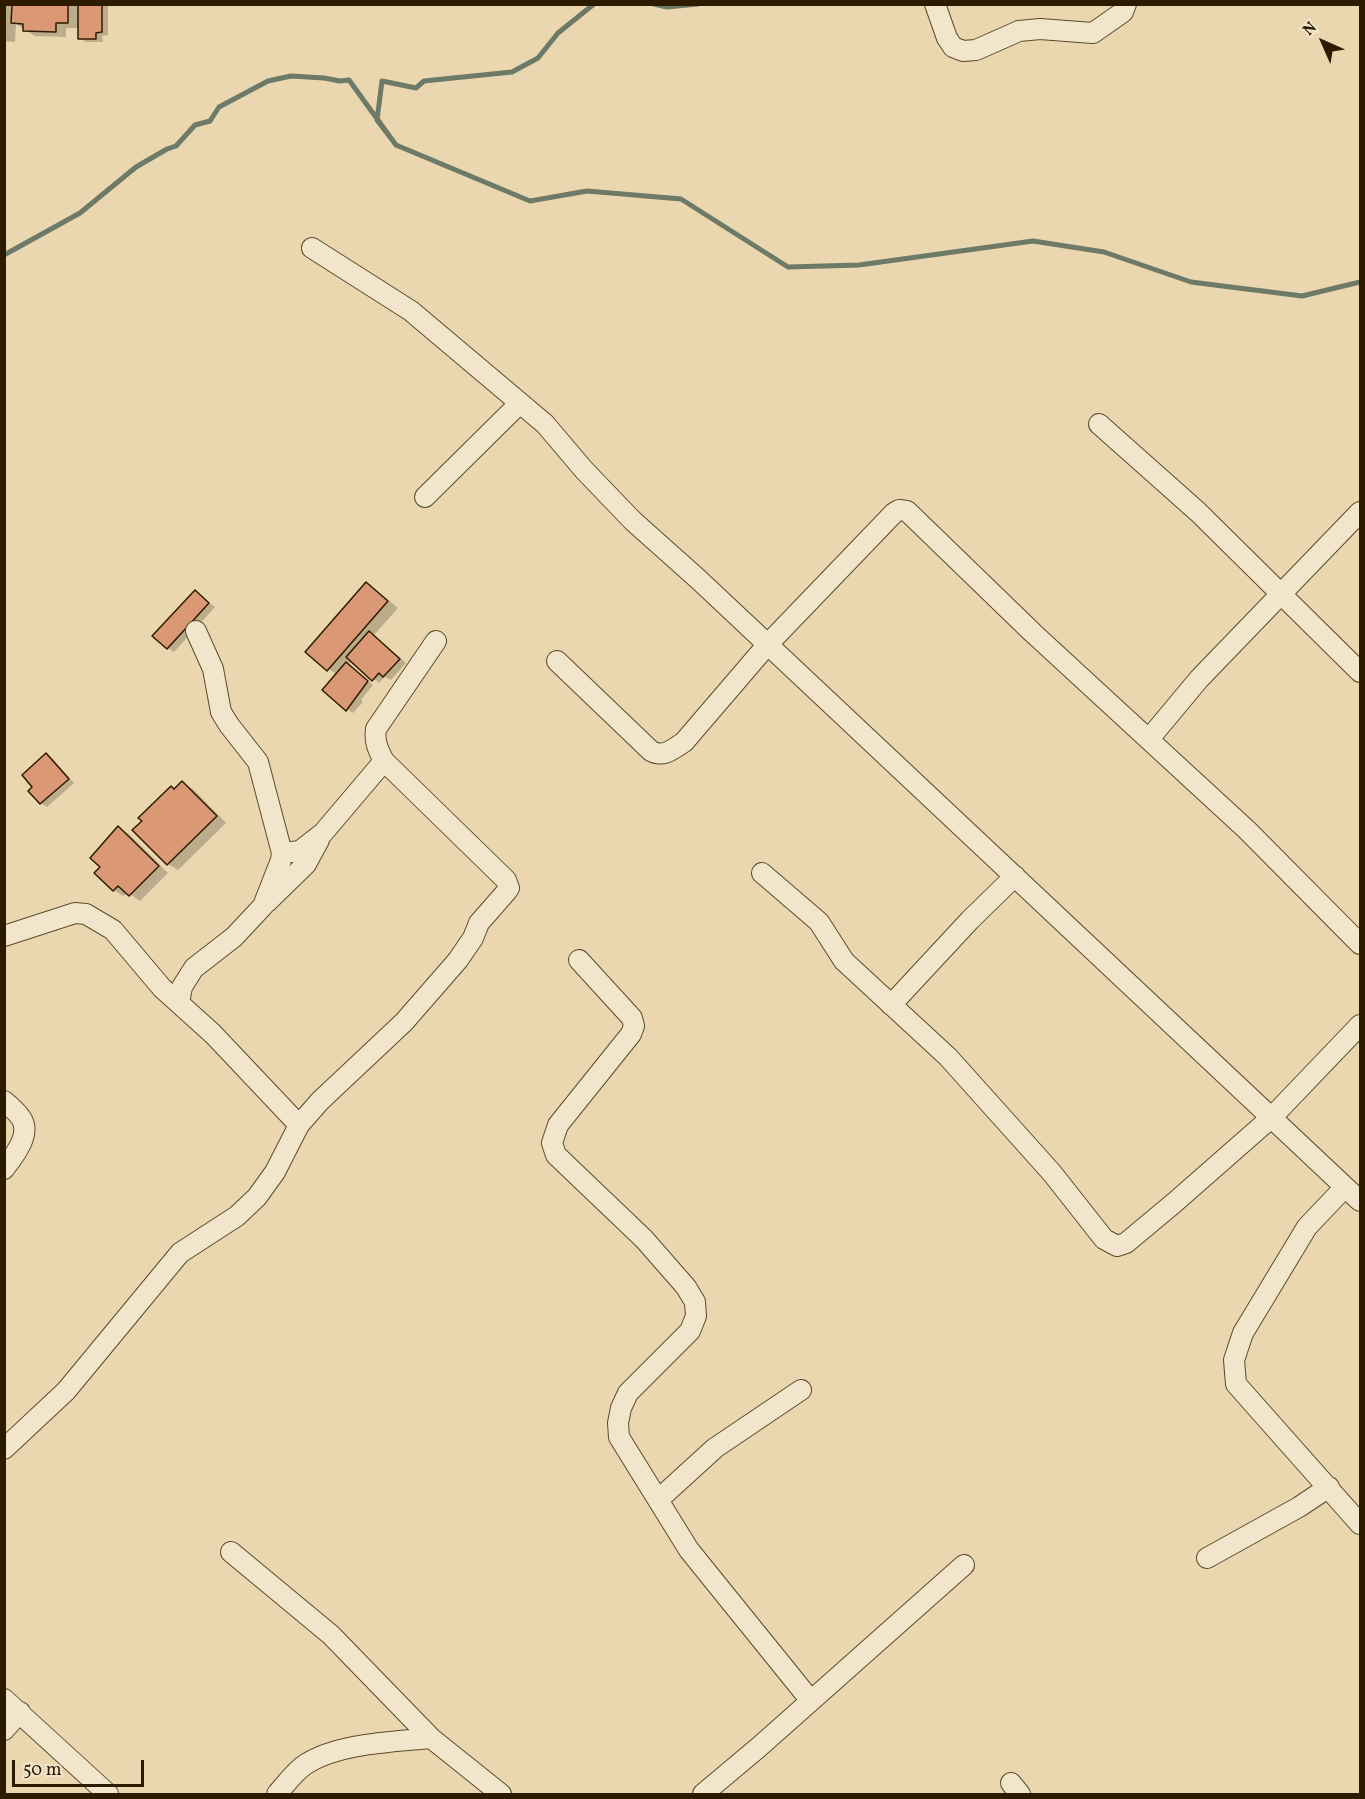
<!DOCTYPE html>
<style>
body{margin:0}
#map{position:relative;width:1365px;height:1799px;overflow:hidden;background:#ead7af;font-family:Vollkorn,serif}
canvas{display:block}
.frame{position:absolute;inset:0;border:6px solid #2d1b00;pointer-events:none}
.north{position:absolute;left:1293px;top:12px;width:60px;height:60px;-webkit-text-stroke:4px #f1e5cb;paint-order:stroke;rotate:315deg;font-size:16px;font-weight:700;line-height:24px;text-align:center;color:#2d1b00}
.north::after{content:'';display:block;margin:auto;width:21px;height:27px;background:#2d1b00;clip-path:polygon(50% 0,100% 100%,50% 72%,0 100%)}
.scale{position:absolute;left:12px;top:1760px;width:132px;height:27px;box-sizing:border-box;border:3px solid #2d1b00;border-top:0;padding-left:8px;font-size:18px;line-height:21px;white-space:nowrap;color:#2d1b00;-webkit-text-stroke:4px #f1e5cb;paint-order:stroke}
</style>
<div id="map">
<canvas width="1365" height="1799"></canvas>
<div class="frame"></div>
<div class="north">N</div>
<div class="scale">50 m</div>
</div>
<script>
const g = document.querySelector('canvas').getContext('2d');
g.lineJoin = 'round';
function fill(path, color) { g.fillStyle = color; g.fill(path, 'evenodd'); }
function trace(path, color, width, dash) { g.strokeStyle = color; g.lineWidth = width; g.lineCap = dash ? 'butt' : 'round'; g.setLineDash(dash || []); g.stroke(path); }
fill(new Path2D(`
 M 4,4 L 108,4 L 108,35 L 102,36 L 103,42 L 86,42 L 80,38 L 80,28 L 66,28 L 66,37 L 35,36 L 16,24 L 15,42 L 4,41 Z
 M 366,584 L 376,590 L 398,608 L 374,635 L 406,663 L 391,680 L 385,677 L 379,683 L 352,661 L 348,665 L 373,685 L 361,700 L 363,702 L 353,713 L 347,709 L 337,675 L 307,652 Z
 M 195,592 L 215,607 L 174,652 L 168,648 Z
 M 46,755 L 53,759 L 74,783 L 47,807 L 41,803 L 34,787 Z
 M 183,783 L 193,789 L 226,823 L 178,870 L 168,864 L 175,790 Z
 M 119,828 L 129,834 L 168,873 L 140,901 L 127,892 L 124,896 L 113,890 L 102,867 Z`), '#0003');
trace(new Path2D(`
 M 654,4 L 667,7 L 698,4
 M 396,145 L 530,201 L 587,191 L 681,199 L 788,267 L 859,265 L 1033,241 L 1104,252 L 1191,282 L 1302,296 L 1360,282
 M 4,255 L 80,213 L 136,167 L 167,149 L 176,146 L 195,125 L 210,121 L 219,107 L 268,81 L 291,76 L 324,78 L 340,81 L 349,80 L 396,145 L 377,120 L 382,81 L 416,88 L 424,81 L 512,72 L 538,58 L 558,33 L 594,4`), '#6d7a67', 5);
const building = new Path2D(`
 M 12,4 L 68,4 L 68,23 L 56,23 L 56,32 L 23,31 L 23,24 L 11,23 Z
 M 78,4 L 102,4 L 102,32 L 96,33 L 96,39 L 78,39 Z
 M 366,582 L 388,601 L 327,671 L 305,652 Z
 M 195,590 L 209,603 L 167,649 L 152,636 Z
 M 369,631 L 400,659 L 383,677 L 379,673 L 372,681 L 346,657 Z
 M 346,662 L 368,681 L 346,711 L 322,690 Z
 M 46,753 L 69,779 L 40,804 L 28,791 L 32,787 L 22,775 Z
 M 182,781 L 217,816 L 167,865 L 132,830 L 142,821 L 138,818 L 171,786 L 174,789 Z
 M 118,826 L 159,866 L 129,896 L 118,886 L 113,891 L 94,873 L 100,867 L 90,858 Z`);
fill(building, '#da9874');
trace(building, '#2d1b00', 1.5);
const minor = new Path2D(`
 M 935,4 L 947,38 L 953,47 L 963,51 L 976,50 L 1019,31 L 1040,29 L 1093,33 L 1123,12 L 1126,4
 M 312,248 L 411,311 L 545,424 L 584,470 L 633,521 L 698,579 L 1360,1201
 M 1099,424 L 1198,512 L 1360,672
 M 425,497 L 520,403
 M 557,661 L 651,751 C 664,758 673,749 684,742 L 768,644 L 894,513 L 899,510 L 907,511 L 1033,633 L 1247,830 L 1360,944
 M 1149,739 L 1199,679 L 1360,512
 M 282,853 L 300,851 L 323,833 L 384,761 C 378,750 374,741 376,729 L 436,641
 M 762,873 L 819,922 L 844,961 L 948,1057 L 1052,1173 L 1104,1239 L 1117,1246 L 1126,1243 L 1174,1203 L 1272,1117 L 1360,1025
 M 267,902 L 306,864 L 319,840
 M 4,936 L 75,913 L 86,914 L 113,930 L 162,988 L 213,1034 L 299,1125
 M 579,960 L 632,1018 L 634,1026 L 631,1034 L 558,1125 L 552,1143 L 556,1155 L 644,1239 L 686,1287 L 695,1302 L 696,1316 L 690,1331 L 628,1393 L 621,1408 L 618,1423 L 619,1437 L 689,1550 L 811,1701
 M 179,1003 L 182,987 L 194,968 L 234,937 L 263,906 L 281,860 L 282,853 L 258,762 L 229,725 L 221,712 L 213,669 L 196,631
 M 891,1005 L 970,920 L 1015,876
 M 4,1101 C 10,1106 17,1112 21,1118 C 32,1134 14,1156 4,1169
 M 1345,1187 L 1307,1227 L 1243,1333 L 1234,1360 L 1236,1384 L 1360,1524
 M 4,1449 L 66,1391 L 180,1253 L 237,1216 L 257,1197 L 275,1172 L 299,1125 L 320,1101 L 404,1022 L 458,960 L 473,938 L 479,923 L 507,891 L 509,888 L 506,880 L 384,761
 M 658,1500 L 715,1448 L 801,1390
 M 231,1552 L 331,1635 L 431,1738 L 501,1794
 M 1207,1558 L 1299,1507 L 1329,1487
 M 4,1699 L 108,1794
 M 4,1730 L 20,1712
 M 1011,1783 L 1020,1794
 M 277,1794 C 286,1784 295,1771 306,1764 C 339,1743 393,1742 431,1738
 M 703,1794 L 759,1747 L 964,1565`);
trace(minor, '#5c4a2c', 22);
trace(minor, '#f1e5cb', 20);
</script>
